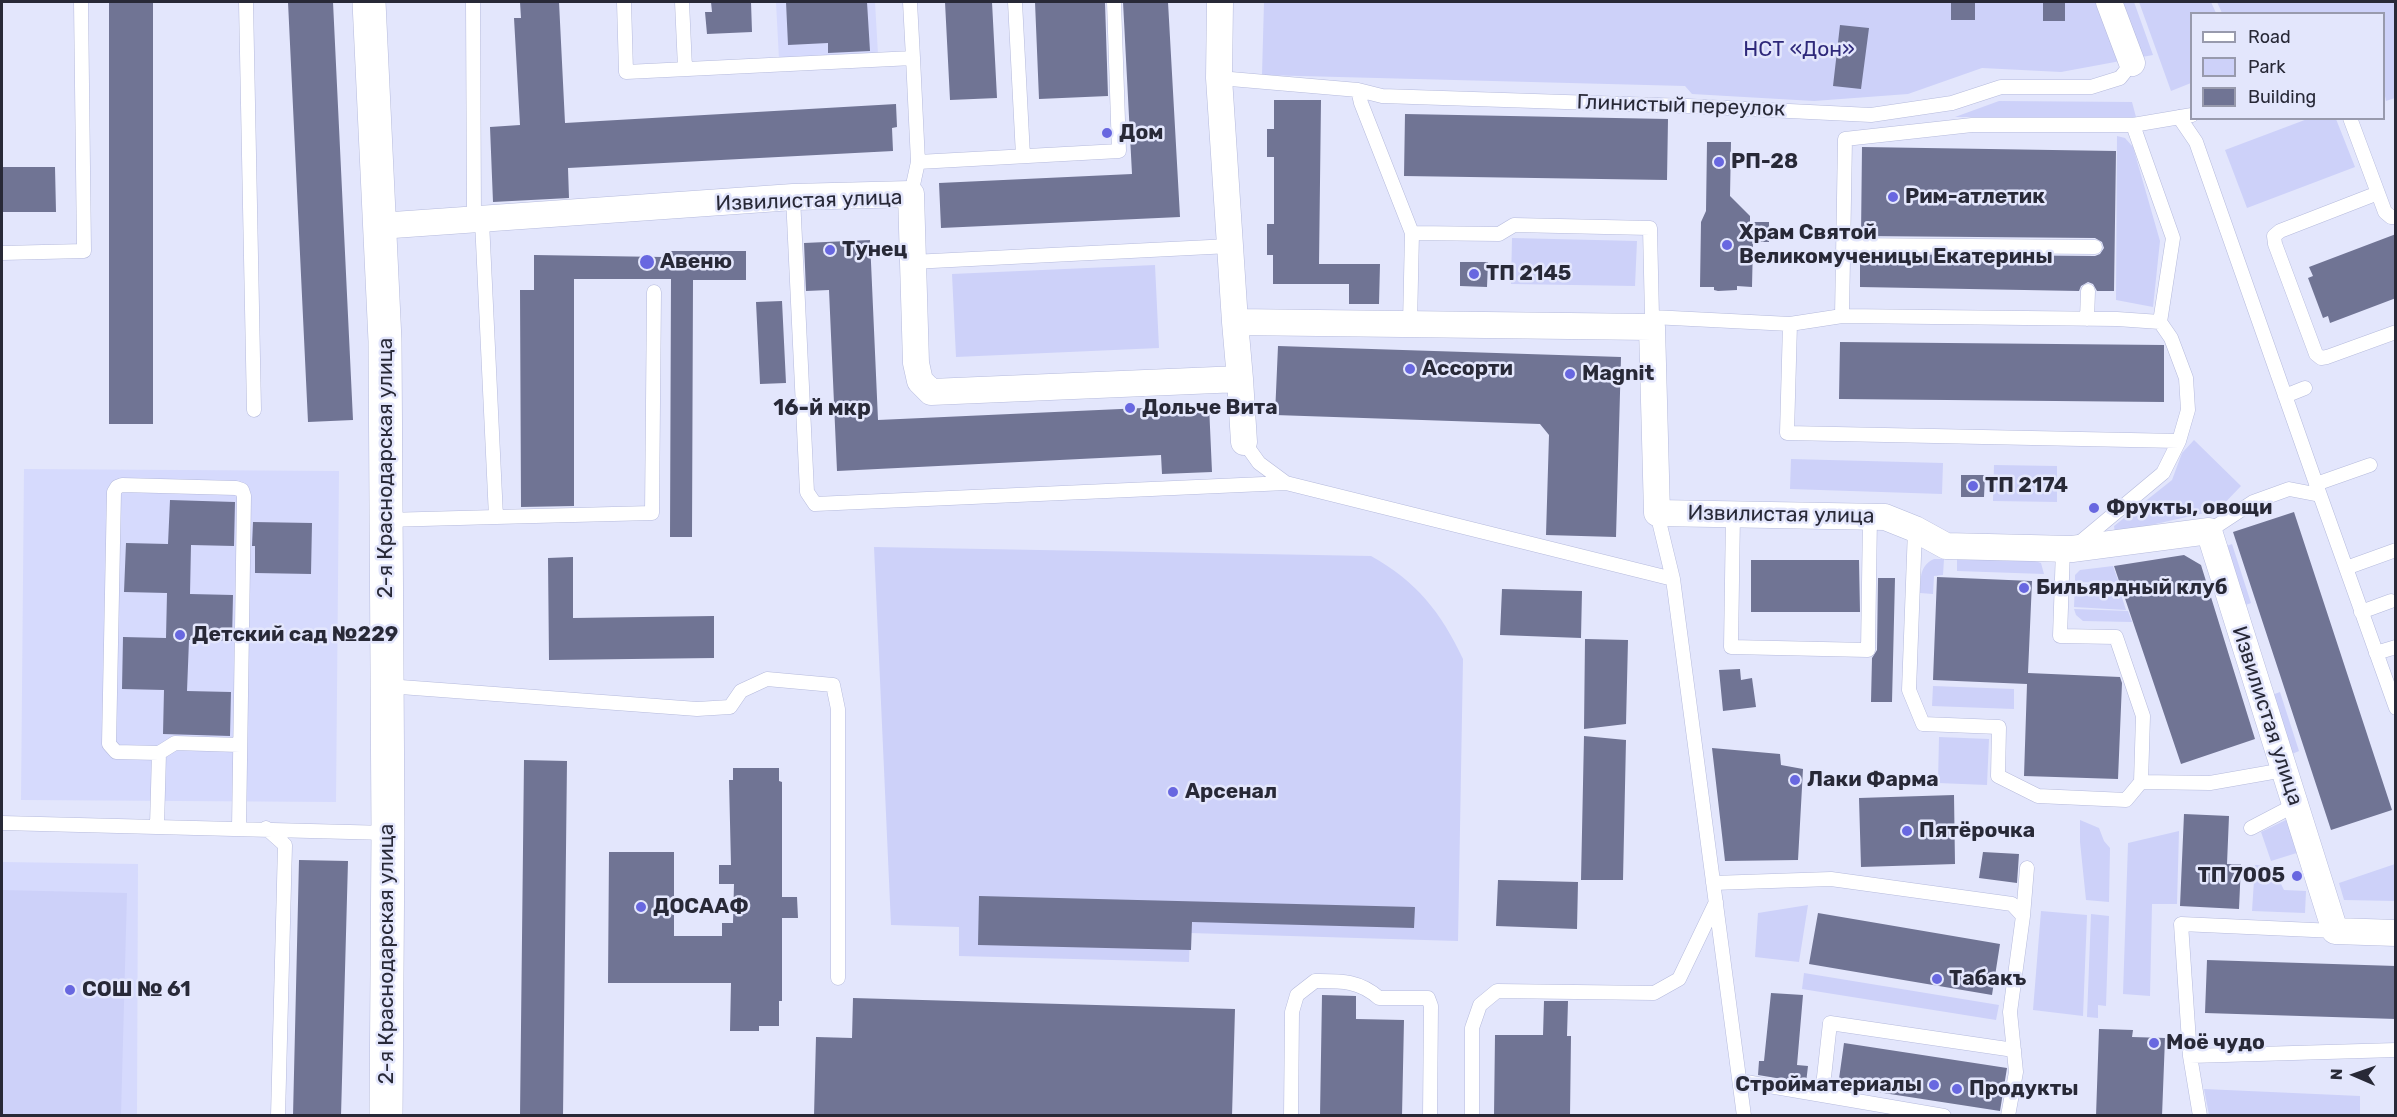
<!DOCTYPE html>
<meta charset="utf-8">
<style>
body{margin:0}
#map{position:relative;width:2397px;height:1117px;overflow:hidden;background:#e3e6fc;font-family:Rubik,sans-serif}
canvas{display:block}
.frame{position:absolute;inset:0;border:3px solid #282937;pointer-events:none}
.legend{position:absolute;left:2190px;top:12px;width:195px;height:108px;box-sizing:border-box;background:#e3e6fc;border:2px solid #989aad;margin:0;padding:8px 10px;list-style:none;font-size:18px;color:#282937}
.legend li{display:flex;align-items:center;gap:12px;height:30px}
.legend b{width:30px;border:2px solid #989aad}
.north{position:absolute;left:2325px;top:1045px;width:60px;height:60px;-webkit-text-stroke:4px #e3e6fc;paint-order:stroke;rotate:272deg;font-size:16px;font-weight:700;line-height:24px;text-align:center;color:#282937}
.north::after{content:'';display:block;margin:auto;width:21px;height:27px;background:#282937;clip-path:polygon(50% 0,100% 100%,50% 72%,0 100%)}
</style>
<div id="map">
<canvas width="2397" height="1117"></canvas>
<div class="frame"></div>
<ul class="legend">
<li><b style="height:8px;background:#fff"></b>Road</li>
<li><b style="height:16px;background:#cdd1f9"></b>Park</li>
<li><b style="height:16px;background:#707494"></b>Building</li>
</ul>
<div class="north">N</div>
</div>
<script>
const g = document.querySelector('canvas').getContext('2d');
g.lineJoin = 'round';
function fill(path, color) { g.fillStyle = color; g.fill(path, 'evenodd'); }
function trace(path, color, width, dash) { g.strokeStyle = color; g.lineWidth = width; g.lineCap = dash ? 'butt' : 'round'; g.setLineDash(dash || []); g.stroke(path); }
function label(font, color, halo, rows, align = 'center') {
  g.font = font + ' Rubik,sans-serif'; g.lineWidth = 5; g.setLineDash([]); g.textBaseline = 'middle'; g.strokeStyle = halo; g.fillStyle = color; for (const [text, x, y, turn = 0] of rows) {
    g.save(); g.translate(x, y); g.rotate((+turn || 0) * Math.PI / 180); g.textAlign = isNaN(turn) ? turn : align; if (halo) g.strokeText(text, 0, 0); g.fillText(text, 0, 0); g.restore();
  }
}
fill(new Path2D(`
 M 776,2 L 875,2 L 878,54 L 779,59 Z
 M 24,469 L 339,471 L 336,802 L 21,800 Z
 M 2,862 L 138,864 L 137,1115 L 2,1116 Z`), '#d6dafd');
fill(new Path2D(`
 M 1264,2 L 2134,2 L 2153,55 L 2061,72 L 1982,68 L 1908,94 L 1814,101 L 1692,94 L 1685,86 L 1262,75 Z
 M 2139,2 L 2211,2 L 2216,13 L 2192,14 L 2191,83 L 2171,91 Z
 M 2217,2 L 2395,2 L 2395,98 L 2386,101 L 2384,91 L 2384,14 L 2222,13 Z
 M 1999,101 L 2132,102 L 2136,117 L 1955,117 Z
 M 2310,118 L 2336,119 L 2355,167 L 2247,208 L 2225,150 Z
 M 2117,136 L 2125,138 L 2133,147 L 2160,241 L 2153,307 L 2116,300 Z
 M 1512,238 L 1637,241 L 1635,286 L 1511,284 Z
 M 1155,265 L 1159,348 L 956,357 L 952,274 Z
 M 2194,440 L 2241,486 L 2218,510 L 2115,533 L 2114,526 L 2172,480 L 2182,453 Z
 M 1791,459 L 1943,463 L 1942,494 L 1790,489 Z
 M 1994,465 L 2057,466 L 2057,502 L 1993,501 Z
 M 2232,544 L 2251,603 L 2243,606 L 2224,547 Z
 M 874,547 L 1371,556 C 1416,581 1441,612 1463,659 L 1458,941 L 1190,933 L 1189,962 L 959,956 L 959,927 L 891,925 Z
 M 1934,559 L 1944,559 L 1943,575 L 1934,576 L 1933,594 L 1920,593 C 1921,578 1919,566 1934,559 Z
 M 1957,559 L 2035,561 L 2041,563 L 2044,574 L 1957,571 Z
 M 2113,566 L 2119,583 L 2075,582 L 2075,575 L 2080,570 Z
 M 2075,584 L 2118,585 L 2126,610 L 2074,607 Z
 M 2074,609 L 2128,611 L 2132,622 L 2083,621 L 2076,615 Z
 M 1933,686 L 2014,689 L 2014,709 L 1932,706 Z
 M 2280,692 L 2299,751 L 2292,754 L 2272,695 Z
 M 1939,737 L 1989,739 L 1987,785 L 1938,783 Z
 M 2292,817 L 2303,851 L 2271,861 L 2261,832 Z
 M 2080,820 L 2099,828 L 2104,841 L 2110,848 L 2109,902 L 2086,900 L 2080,842 Z
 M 2179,831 L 2177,904 L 2152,904 L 2150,996 L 2123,994 L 2128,843 Z
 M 2395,864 L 2395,901 L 2344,900 L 2339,883 Z
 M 2255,865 L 2272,866 L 2284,890 L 2306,891 L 2305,913 L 2252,911 Z
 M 2,890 L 127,893 L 121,1115 L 2,1115 Z
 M 1808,905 L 1799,962 L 1755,957 L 1758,913 Z
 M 2041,911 L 2087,915 L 2083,1016 L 2033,1010 Z
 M 2091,914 L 2109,916 L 2106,1006 L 2098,1005 L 2098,1018 L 2087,1017 Z
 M 1804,973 L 1999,1005 L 1996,1020 L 1802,989 Z
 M 2204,1089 L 2360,1096 L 2360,1115 L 2209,1115 Z`), '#cdd1f9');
fill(new Path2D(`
 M 109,2 L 153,2 L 153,424 L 109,424 Z
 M 288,2 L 333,2 L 353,420 L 308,422 Z
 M 520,2 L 559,2 L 565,123 L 896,104 L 897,127 L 892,128 L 893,151 L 568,168 L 569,198 L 493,202 L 490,127 L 520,125 L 514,18 L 521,18 Z
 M 711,2 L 751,2 L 752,32 L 707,34 L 705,12 L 712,12 Z
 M 786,2 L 867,2 L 870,51 L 828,53 L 828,43 L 788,45 Z
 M 945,2 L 992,2 L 997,98 L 950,100 Z
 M 1035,2 L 1105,2 L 1108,96 L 1039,99 Z
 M 1123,2 L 1168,2 L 1180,217 L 941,228 L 939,183 L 1132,174 Z
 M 1951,2 L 1975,2 L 1975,20 L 1951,20 Z
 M 2043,2 L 2065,2 L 2065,21 L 2043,21 Z
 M 1840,25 L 1869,28 L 1861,89 L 1833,86 Z
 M 1274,100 L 1321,100 L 1319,264 L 1380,264 L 1379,304 L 1349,304 L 1349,284 L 1273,284 L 1273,255 L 1267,255 L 1267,224 L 1274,224 L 1274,157 L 1267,157 L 1267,129 L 1274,129 Z
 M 1405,114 L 1668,119 L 1667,180 L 1404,176 Z
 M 1707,142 L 1731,142 L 1730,196 L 1750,216 L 1750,222 L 1769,222 L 1769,242 L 1753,242 L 1752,287 L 1737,286 L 1737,290 L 1718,291 L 1714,290 L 1714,287 L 1700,287 L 1701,222 L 1706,211 Z
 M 1862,147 L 2116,151 L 2114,291 L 2097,291 L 2093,284 L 2088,282 L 2081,286 L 2079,291 L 1860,287 L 1860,254 L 2095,256 L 2100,254 L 2104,248 L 2102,242 L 2095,238 L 1861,236 Z
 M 2,167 L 55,167 L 56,212 L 2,212 Z
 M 2396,234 L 2396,298 L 2330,323 L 2328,316 L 2323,318 L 2308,278 L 2313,276 L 2309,267 Z
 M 870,240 L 878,420 L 1209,405 L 1212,472 L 1162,474 L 1161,455 L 837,471 L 829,290 L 806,291 L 804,243 Z
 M 664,251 L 746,251 L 746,280 L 693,280 L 692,537 L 670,537 L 671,279 L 574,279 L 574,506 L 521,507 L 520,290 L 534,290 L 534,255 L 663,257 Z
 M 1460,262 L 1488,262 L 1487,287 L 1460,286 Z
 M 782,301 L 786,383 L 760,384 L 756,302 Z
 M 1840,342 L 2164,345 L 2164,402 L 1839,399 Z
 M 1278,346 L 1621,357 L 1616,537 L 1546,535 L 1549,435 L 1540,424 L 1275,415 Z
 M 1961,475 L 1985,475 L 1984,497 L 1961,497 Z
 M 170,500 L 235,502 L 234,546 L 191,545 L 190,594 L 233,595 L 232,641 L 189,640 L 187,691 L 231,692 L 230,736 L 163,734 L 164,690 L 122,689 L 123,637 L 166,638 L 167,593 L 124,592 L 126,543 L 168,544 Z
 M 2294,512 L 2392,810 L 2331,830 L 2233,532 Z
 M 253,522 L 312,523 L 311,574 L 255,573 L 255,546 L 252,546 Z
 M 2184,555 L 2201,565 L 2255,739 L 2181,764 L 2114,566 Z
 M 573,557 L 573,618 L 714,616 L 714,658 L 549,660 L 548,558 Z
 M 1751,560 L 1859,560 L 1860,612 L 1751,612 Z
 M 1937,577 L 2032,581 L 2028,673 L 2120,677 L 2122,683 L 2118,779 L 2024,776 L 2027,684 L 1933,680 Z
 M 1878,578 L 1895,578 L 1892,702 L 1871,702 L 1872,658 L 1877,650 Z
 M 1502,589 L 1582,591 L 1581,638 L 1500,635 Z
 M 1585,639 L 1628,640 L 1626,724 L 1584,729 Z
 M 1740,669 L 1741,680 L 1752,678 L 1756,707 L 1723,711 L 1719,670 Z
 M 1584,736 L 1626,740 L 1623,880 L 1581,880 Z
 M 1712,748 L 1780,754 L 1781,765 L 1803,769 L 1798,860 L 1725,861 Z
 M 524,760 L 567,761 L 563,1116 L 520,1116 Z
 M 733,768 L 779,768 L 779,781 L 782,782 L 782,897 L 797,897 L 798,918 L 782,918 L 782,1001 L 779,1001 L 779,1026 L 759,1026 L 759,1031 L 730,1031 L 731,983 L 608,983 L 609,852 L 674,852 L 674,936 L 722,936 L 722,923 L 733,923 L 734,884 L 719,884 L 719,865 L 731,865 L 729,780 L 733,780 Z
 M 1954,795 L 1955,864 L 1861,867 L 1859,798 Z
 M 2184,814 L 2229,816 L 2227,864 L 2241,864 L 2239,909 L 2180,906 Z
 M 1983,852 L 2019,854 L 2017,883 L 1979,878 Z
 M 299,860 L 348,861 L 341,1116 L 293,1116 Z
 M 1498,880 L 1578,882 L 1577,929 L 1496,926 Z
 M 979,896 L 1415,907 L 1414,928 L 1192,922 L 1191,950 L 978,945 Z
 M 1818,913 L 2000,944 L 1992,995 L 1809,964 Z
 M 2207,960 L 2396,966 L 2396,1019 L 2205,1013 Z
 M 1771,993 L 1803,995 L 1797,1065 L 1808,1066 L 1806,1083 L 1758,1075 L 1759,1061 L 1764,1061 Z
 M 1322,995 L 1356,996 L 1356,1019 L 1404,1020 L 1402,1116 L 1320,1116 Z
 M 853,998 L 1235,1009 L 1232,1116 L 814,1116 L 816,1037 L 852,1038 Z
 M 1544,1001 L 1568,1001 L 1567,1036 L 1571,1036 L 1570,1116 L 1494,1116 L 1495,1035 L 1543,1035 Z
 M 2099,1029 L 2133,1030 L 2132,1037 L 2165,1038 L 2162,1116 L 2096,1116 Z
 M 1844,1043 L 2007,1068 L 2000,1111 L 1838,1086 Z`), '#707494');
const lane = new Path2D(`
 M 246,2 L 254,410
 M 473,2 L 474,220
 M 624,2 L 626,72 L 913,58 L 918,162
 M 682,2 L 685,68
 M 910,2 L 913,58
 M 1015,2 L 1023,156
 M 1219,78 L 1358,90 L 1382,96 L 1687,106 L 1871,115 L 1952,103 L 2001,87 L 2091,87 L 2120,78 L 2132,63
 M 1358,90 L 1361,103 L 1412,233 L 1499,234 L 1514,225 L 1650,228 L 1652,317
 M 2179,117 L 2196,142 L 2320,495
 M 2350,118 L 2385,212 L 2391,217 L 2396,217
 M 2133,125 L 2192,115
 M 2378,193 L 2280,231 L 2274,236 L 2275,244 L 2316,354 L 2321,358 L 2327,357 L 2396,332
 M 911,194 L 918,162 L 1119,151 L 1114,2
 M 793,197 L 807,492 L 815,504 L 1286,483
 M 1844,245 L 2095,247
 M 2,253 L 84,251 L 81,2
 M 912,262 L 1230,246
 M 1842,316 L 1845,139 L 1972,125 L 2133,125 L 2173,238 L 2160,322
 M 2087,319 L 2088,291
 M 1410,324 L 1412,233
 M 1790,324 L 1787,433 L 2179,441
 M 1652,326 L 1652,317 L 1790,324 L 1842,316 L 2117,319 L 2160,322 L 2171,338 L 2186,378 L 2188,410 L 2179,441 L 2163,473 L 2078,544
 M 2285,396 L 2305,388
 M 1244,442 L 1259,463 L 1286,483 L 1673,579
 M 2316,484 L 2370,465
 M 1657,513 L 1673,579 L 1744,1116
 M 1733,514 L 1731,647 L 1868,650 L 1870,517
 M 496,517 L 652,513 L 654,292
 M 386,520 L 496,517 L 482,221
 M 1915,529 L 1909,690 L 1923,724 L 1999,727 L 1998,776 L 2038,796 L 2126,800 L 2141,782 L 2143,716 L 2116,637 L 2060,636 L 2063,549
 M 2209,531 L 2253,502 L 2289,489 L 2320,495 L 2396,708
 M 2346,568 L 2396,550
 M 2361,612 L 2391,601
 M 2376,653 L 2396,647
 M 387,686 L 697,709 L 730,707 L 741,691 L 767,679 L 833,685 L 838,709 L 838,978
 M 159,753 L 175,743 L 240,745
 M 2141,782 L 2210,783 L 2284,770
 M 2,823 L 388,833
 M 157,826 L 159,753 L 116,752 L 109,744 L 114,492 L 117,487 L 122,485 L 236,488 L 242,490 L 244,496 L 239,828
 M 266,828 L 285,845 L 278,1116
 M 2251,828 L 2295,805
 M 1713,883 L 1831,879 L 2012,904 L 2023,916 L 2010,1012 L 2016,1072 L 2008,1116
 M 2023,916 L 2027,868
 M 2190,1056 L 2396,1050
 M 1740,1081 L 1944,1116
 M 1822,1095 L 1830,1023 L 2014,1050
 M 1291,1116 L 1292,1012 L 1297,995 L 1315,981 C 1340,981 1359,980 1379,998 L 1428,998 L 1431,1006 L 1430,1116
 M 1472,1116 L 1472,1028 L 1480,1005 L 1497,991 L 1654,993 L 1679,979 L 1716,902
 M 2200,1116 L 2190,1056 L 2181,924 L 2335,931`);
const street = new Path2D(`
 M 1220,2 L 1219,78 L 1235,322
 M 2109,2 L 2132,63
 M 379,226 L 793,197 L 911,194 L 916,363 L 920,381 L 931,392 L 1240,379 L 1235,322 L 1652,327 L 1657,513 L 1885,517 L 1915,529 L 1946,546 L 2072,549 L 2209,531 L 2335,931 L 2396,933
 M 1240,379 L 1244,442`);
const secondary = new Path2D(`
 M 369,2 L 385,341 L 388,833 L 386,1116`);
trace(lane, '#b5badc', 15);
trace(street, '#b5badc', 27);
trace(secondary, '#b5badc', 34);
trace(lane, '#fff', 14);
trace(street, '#fff', 26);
trace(secondary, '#fff', 33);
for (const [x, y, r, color] of [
 [1107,133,6,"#6867e0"],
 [1719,162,6,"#6867e0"],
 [1893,197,6,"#6867e0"],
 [1727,245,6,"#6867e0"],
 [830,250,6,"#6867e0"],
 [647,262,8,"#6867e0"],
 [1474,274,6,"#6867e0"],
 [1410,369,6,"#6867e0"],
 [1570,374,6,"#6867e0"],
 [1130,408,6,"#6867e0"],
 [1973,486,6,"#6867e0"],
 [2094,508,6,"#6867e0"],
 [2024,588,6,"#6867e0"],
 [180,635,6,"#6867e0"],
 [1795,780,6,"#6867e0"],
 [1173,792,6,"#6867e0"],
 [1907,831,6,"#6867e0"],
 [2297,876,6,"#6867e0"],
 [641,907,6,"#6867e0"],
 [1937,979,6,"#6867e0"],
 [70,990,6,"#6867e0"],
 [2154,1043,6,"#6867e0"],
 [1934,1085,6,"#6867e0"],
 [1957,1089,6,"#6867e0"]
]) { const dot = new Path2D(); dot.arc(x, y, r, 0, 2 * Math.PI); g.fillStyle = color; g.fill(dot); trace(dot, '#e3e6fc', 2); }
label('21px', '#2e287a', '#e3e6fc', [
 ["НСТ «Дон»",1799,50]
]);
label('21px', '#282937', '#e3e6fc', [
 ["Глинистый переулок",1681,106,2],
 ["Извилистая улица",809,201,-2],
 ["2-я Краснодарская улица",386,468,-90],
 ["Извилистая улица",1781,515,1],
 ["Извилистая улица",2267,716,72],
 ["2-я Краснодарская улица",387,954,-90]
]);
label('bold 21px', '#282937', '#e3e6fc', [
 ["Дом",1119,133],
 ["РП-28",1731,162],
 ["Рим-атлетик",1905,197],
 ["Храм Святой",1739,233],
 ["Великомученицы Екатерины",1739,257],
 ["Тунец",842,250],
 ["Авеню",660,262],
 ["ТП 2145",1486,274],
 ["Ассорти",1422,369],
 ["Magnit",1582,374],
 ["Дольче Вита",1142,408],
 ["ТП 2174",1985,486],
 ["Фрукты, овощи",2106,508],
 ["Бильярдный клуб",2036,588],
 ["Детский сад №229",192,635],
 ["Лаки Фарма",1807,780],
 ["Арсенал",1185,792],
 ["Пятёрочка",1919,831],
 ["ТП 7005",2285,876,"right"],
 ["ДОСААФ",653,907],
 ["Табакъ",1949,979],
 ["СОШ № 61",82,990],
 ["Моё чудо",2166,1043],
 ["Стройматериалы",1922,1085,"right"],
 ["Продукты",1969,1089]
], 'left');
label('bold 22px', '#282937', '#e3e6fc', [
 ["16-й мкр",822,409]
]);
</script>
